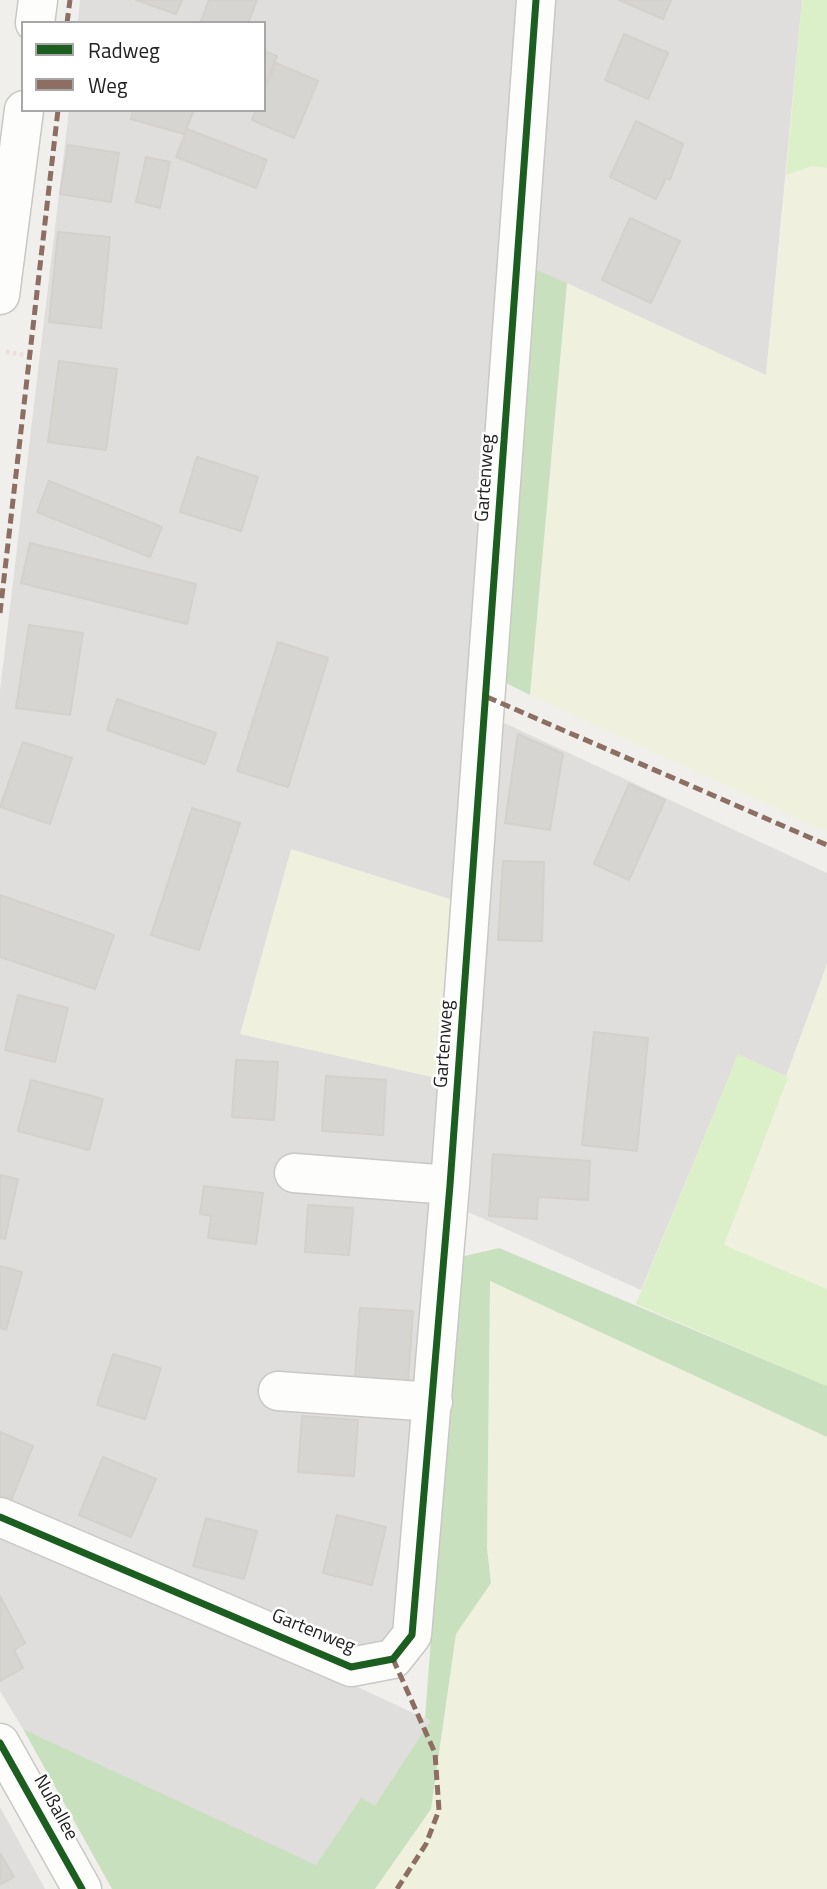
<!DOCTYPE html>
<meta charset="utf-8">
<style>
body{margin:0}
#map{position:relative;width:827px;height:1889px;overflow:hidden;background:#f0efeb;font-family:"Titillium Web",sans-serif}
canvas{display:block}
.legend{position:absolute;left:21px;top:21px;width:245px;height:91px;box-sizing:border-box;background:#fff;border:2px solid #a7a7a7;margin:0;padding:9px 12px;list-style:none;font-size:21px;color:#222}
.legend li{display:flex;align-items:center;gap:14px;height:35px}
.legend b{width:35px;border:2px solid #a7a7a7}
</style>
<div id="map">
<canvas width="827" height="1889"></canvas>
<ul class="legend">
<li><b style="height:9px;background:#1b5e20"></b>Radweg</li>
<li><b style="height:9px;background:#8d6e63"></b>Weg</li>
</ul>
</div>
<script>
const g = document.querySelector('canvas').getContext('2d');
g.lineJoin = 'round';
function fill(path, color) { g.fillStyle = color; g.fill(path, 'evenodd'); }
function trace(path, color, width, dash) { g.strokeStyle = color; g.lineWidth = width; g.lineCap = dash ? 'butt' : 'round'; g.setLineDash(dash || []); g.stroke(path); }
function label(font, color, halo, rows, align = 'center') {
  g.font = font + ' "Titillium Web",sans-serif'; g.lineWidth = 5; g.setLineDash([]); g.textBaseline = 'middle'; g.strokeStyle = halo; g.fillStyle = color; for (const [text, x, y, turn = 0] of rows) {
    g.save(); g.translate(x, y); g.rotate((+turn || 0) * Math.PI / 180); g.textAlign = isNaN(turn) ? turn : align; if (halo) g.strokeText(text, 0, 0); g.fillText(text, 0, 0); g.restore();
  }
}
fill(new Path2D(`
 M 80,0 L 521,0 L 459,902 L 241,1034 L 446,1080 L 402,1618 L 386,1644 L 348,1651 L 0,1501 L 0,691 L 69,110 L 264,110 L 264,23 L 78,23 Z
 M 556,0 L 802,0 L 766,376 L 532,268 Z
 M 500,721 L 827,873 L 827,964 L 788,1077 L 738,1055 L 641,1290 L 466,1211 Z
 M 0,1531 L 345,1681 L 430,1721 L 375,1805 L 361,1799 L 316,1866 L 23,1729 L 0,1691 Z
 M 0,1807 L 45,1889 L 0,1889 Z`), '#dfdedc');
fill(new Path2D(`
 M 812,166 L 827,168 L 827,832 L 530,695 L 567,283 L 766,375 L 786,175 Z
 M 291,849 L 459,902 L 446,1080 L 240,1034 Z
 M 827,964 L 827,1289 L 724,1245 Z
 M 489,1280 L 827,1437 L 827,1889 L 375,1889 L 431,1809 L 456,1634 L 491,1583 L 487,1548 Z`), '#eff1de');
fill(new Path2D(`
 M 802,0 L 827,0 L 827,168 L 812,166 L 786,175 Z
 M 738,1054 L 788,1077 L 724,1245 L 827,1289 L 827,1386 L 636,1304 Z`), '#dbefc8');
fill(new Path2D(`
 M 532,268 L 567,283 L 530,695 L 502,681 Z
 M 499,1248 L 827,1386 L 827,1437 L 490,1281 L 487,1548 L 491,1583 L 456,1634 L 431,1809 L 375,1889 L 112,1889 L 23,1729 L 316,1865 L 361,1798 L 375,1805 L 430,1721 L 425,1718 L 460,1257 Z`), '#c9e0bf');
const building = new Path2D(`
 M 136,0 L 182,0 L 176,14 Z
 M 209,0 L 257,0 L 248,23 L 200,23 Z
 M 619,0 L 671,0 L 663,19 Z
 M 624,34 L 668,53 L 648,99 L 605,80 Z
 M 264,51 L 277,56 L 266,83 L 264,82 Z
 M 276,63 L 318,81 L 294,138 L 252,120 L 256,110 L 264,110 L 264,91 Z
 M 133,110 L 194,110 L 184,134 L 131,119 Z
 M 636,121 L 683,144 L 670,180 L 666,178 L 656,199 L 610,177 Z
 M 187,129 L 267,160 L 256,188 L 176,157 Z
 M 68,145 L 119,153 L 111,202 L 60,194 Z
 M 146,157 L 170,162 L 160,208 L 136,202 Z
 M 630,218 L 680,241 L 651,303 L 602,280 Z
 M 58,232 L 110,237 L 101,328 L 49,322 Z
 M 59,361 L 117,369 L 106,450 L 48,442 Z
 M 197,457 L 258,477 L 241,531 L 180,512 Z
 M 49,481 L 162,527 L 150,557 L 37,512 Z
 M 30,543 L 196,584 L 187,624 L 21,583 Z
 M 29,625 L 83,633 L 70,715 L 16,708 Z
 M 278,642 L 328,658 L 288,787 L 237,771 Z
 M 117,699 L 216,733 L 205,764 L 107,730 Z
 M 518,734 L 563,754 L 550,830 L 505,823 Z
 M 23,742 L 72,758 L 50,824 L 0,807 Z
 M 629,784 L 665,800 L 629,880 L 594,864 Z
 M 192,808 L 240,823 L 199,950 L 151,935 Z
 M 503,861 L 544,862 L 542,941 L 498,940 Z
 M 0,895 L 114,935 L 95,989 L 0,957 Z
 M 18,995 L 68,1008 L 55,1062 L 5,1050 Z
 M 594,1032 L 648,1038 L 637,1151 L 582,1145 Z
 M 236,1060 L 278,1062 L 274,1120 L 232,1117 Z
 M 326,1076 L 386,1080 L 383,1135 L 322,1131 Z
 M 31,1080 L 103,1099 L 89,1150 L 18,1131 Z
 M 493,1154 L 590,1161 L 588,1200 L 538,1197 L 537,1219 L 489,1216 Z
 M 0,1175 L 18,1179 L 5,1239 L 0,1238 Z
 M 204,1186 L 263,1193 L 256,1244 L 208,1238 L 211,1216 L 200,1214 Z
 M 308,1205 L 353,1208 L 349,1255 L 305,1252 Z
 M 0,1266 L 22,1272 L 6,1330 L 0,1328 Z
 M 360,1308 L 413,1311 L 408,1382 L 355,1378 Z
 M 113,1354 L 161,1368 L 145,1419 L 97,1405 Z
 M 302,1416 L 358,1420 L 354,1476 L 298,1472 Z
 M 0,1432 L 33,1446 L 9,1506 L 0,1502 Z
 M 103,1457 L 156,1479 L 131,1537 L 79,1515 Z
 M 337,1515 L 386,1527 L 372,1585 L 323,1573 Z
 M 206,1518 L 257,1531 L 244,1579 L 193,1566 Z
 M 0,1596 L 25,1643 L 14,1650 L 23,1668 L 0,1681 Z
 M 0,1853 L 14,1877 L 0,1885 Z`);
fill(building, '#d7d5d2');
trace(building, '#d4d0cc', 2);
const minor = new Path2D(`
 M 35,23 L 38,0
 M 0,295 L 24,110
 M 294,1173 L 450,1185
 M 278,1391 L 433,1402
 M 0,1517 L 351,1667 L 393,1659 L 412,1635 L 450,1185 L 536,0
 M 0,1743 L 82,1889`);
trace(minor, '#c9c8c7', 41);
trace(new Path2D(`
 M 6,352 L 32,356`), '#eddedb', 4.5, [3.5, 3.5]);
trace(minor, '#fdfdfc', 38);
trace(new Path2D(`
 M 67,23 L 70,0
 M 0,613 L 58,110
 M 487,697 L 827,845
 M 393,1659 L 435,1753 L 439,1810 L 426,1844 L 397,1889`), '#8d6e63', 5, [10, 5]);
trace(new Path2D(`
 M 0,1517 L 351,1667 L 393,1659 L 412,1635 L 450,1185 L 536,0
 M 0,1743 L 82,1889`), '#1b5e20', 7);
label('19px', '#222', '#fff', [
 ["Gartenweg",486,478,-86],
 ["Gartenweg",445,1044,-86],
 ["Gartenweg",313,1632,22],
 ["Nußallee",55,1808,61]
]);
</script>
